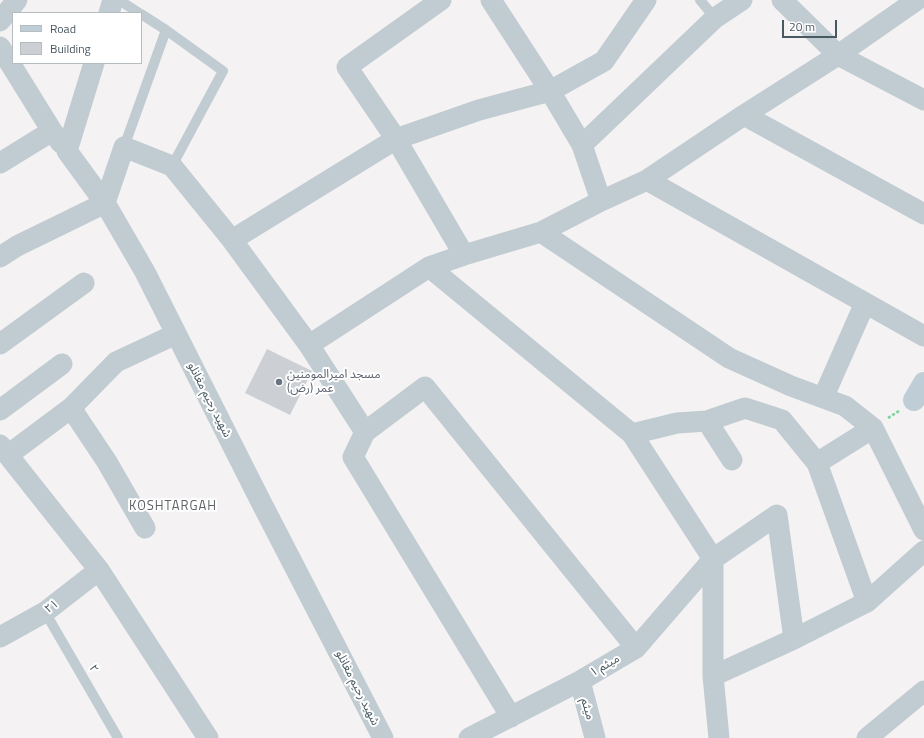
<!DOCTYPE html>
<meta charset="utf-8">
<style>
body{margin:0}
#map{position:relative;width:924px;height:738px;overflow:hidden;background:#f4f2f2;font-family:"Titillium Web",sans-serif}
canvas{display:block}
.legend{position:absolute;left:12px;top:12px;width:130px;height:52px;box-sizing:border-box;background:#fff;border:1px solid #b6bdc0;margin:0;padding:5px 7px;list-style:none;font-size:12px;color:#495961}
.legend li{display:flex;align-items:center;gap:8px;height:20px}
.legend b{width:20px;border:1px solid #b6bdc0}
.scale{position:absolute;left:782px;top:20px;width:55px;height:18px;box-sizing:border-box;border:2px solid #495961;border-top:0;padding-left:5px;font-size:12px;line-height:14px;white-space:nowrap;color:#495961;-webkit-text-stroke:3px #fff;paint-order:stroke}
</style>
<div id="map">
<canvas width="924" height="738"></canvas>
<ul class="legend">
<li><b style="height:5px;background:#bfcdd6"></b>Road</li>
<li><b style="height:11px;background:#ccd0d4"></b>Building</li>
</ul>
<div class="scale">20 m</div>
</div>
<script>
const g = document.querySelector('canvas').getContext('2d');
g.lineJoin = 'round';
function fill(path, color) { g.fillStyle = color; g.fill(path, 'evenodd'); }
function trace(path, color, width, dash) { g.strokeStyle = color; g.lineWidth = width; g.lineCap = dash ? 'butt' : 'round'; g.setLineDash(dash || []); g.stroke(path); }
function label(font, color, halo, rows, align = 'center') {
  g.font = font + ' "Titillium Web","Noto Sans Arabic",sans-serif'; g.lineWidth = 4; g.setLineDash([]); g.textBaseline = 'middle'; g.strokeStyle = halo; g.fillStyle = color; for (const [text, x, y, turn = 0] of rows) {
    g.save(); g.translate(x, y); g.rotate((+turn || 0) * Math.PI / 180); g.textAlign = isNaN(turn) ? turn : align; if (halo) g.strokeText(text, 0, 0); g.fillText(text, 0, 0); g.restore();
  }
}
fill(new Path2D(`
 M 267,349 L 312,371 L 290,415 L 245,393 Z`), '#ccd0d4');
trace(new Path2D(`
 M 888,418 L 899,411`), '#77d299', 2.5, [3, 2]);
trace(new Path2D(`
 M 119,0 L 139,13
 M 700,0 L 715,18
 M 141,14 L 166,30 L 223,71 L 172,166
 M 124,147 L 166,30
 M 45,612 L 118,738`), '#c0cbd2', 10);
trace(new Path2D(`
 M 441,0 L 347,67 L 396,139 L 464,255
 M 491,0 L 550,91 L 582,145 L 601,201
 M 782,0 L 838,55 L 924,100
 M 109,13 L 113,0
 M 0,21 L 17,0
 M 0,47 L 52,131
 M 94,63 L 67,151 L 105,203 L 145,272 L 260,500 L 383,738
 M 744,115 L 924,214
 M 582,145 L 715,18 L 742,0
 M 0,163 L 52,131 L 61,143
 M 647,180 L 924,336
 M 541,232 L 729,358 L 791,386 L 845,406 L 873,428 L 924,530
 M 232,240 L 396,139 L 479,110 L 550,91 L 604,61 L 646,0
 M 0,257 L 17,246 L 105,203 L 124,147 L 172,166 L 232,240 L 309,345 L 429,267
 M 0,344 L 84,283
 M 309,345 L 365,432 L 353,457 L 511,717
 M 823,398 L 865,303
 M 71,408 L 107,462 L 145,528
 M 0,410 L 62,364
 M 707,421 L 732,460
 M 365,432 L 425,387 L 636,648
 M 632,434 L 677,423 L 707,421 L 745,408 L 782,420 L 817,463 L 873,428
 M 0,445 L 99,570 L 208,738
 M 8,455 L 71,408 L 116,362 L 176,334
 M 817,463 L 867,602
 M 0,637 L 45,612 L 99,570
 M 713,676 L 794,639 L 867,602 L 924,551
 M 580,681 L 595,738
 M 469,738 L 580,681 L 636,648 L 713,559 L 777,515 L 794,639
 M 719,738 L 713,676 L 713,559 L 632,434 L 429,267 L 464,255 L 541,232 L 601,201 L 647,180 L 744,115 L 838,55 L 917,0
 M 867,738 L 924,691`), '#c0cbd2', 21);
trace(new Path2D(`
 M 914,400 L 924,383`), '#bfcdd6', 22);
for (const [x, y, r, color] of [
 [279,382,4,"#6b7280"]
]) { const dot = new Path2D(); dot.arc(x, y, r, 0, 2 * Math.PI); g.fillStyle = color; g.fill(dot); trace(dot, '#fff', 1.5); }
label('12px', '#5b616d', '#fff', [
 ["مسجد امیرالمومنین",287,375],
 ["عمر (رض)",287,389]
], 'left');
label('12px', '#495961', '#fff', [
 ["شهید رحیم مغانلو",209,400,63],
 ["۲۱",52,607,-37],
 ["۱ میثم",605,666,-30],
 ["۲",93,669,60],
 ["شهید رحیم مغانلو",357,688,63],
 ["میثم",587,709,75]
]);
g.letterSpacing = '1px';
label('13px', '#5e6367', '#fff', [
 ["KOSHTARGAH",173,507]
]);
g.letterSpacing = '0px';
</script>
